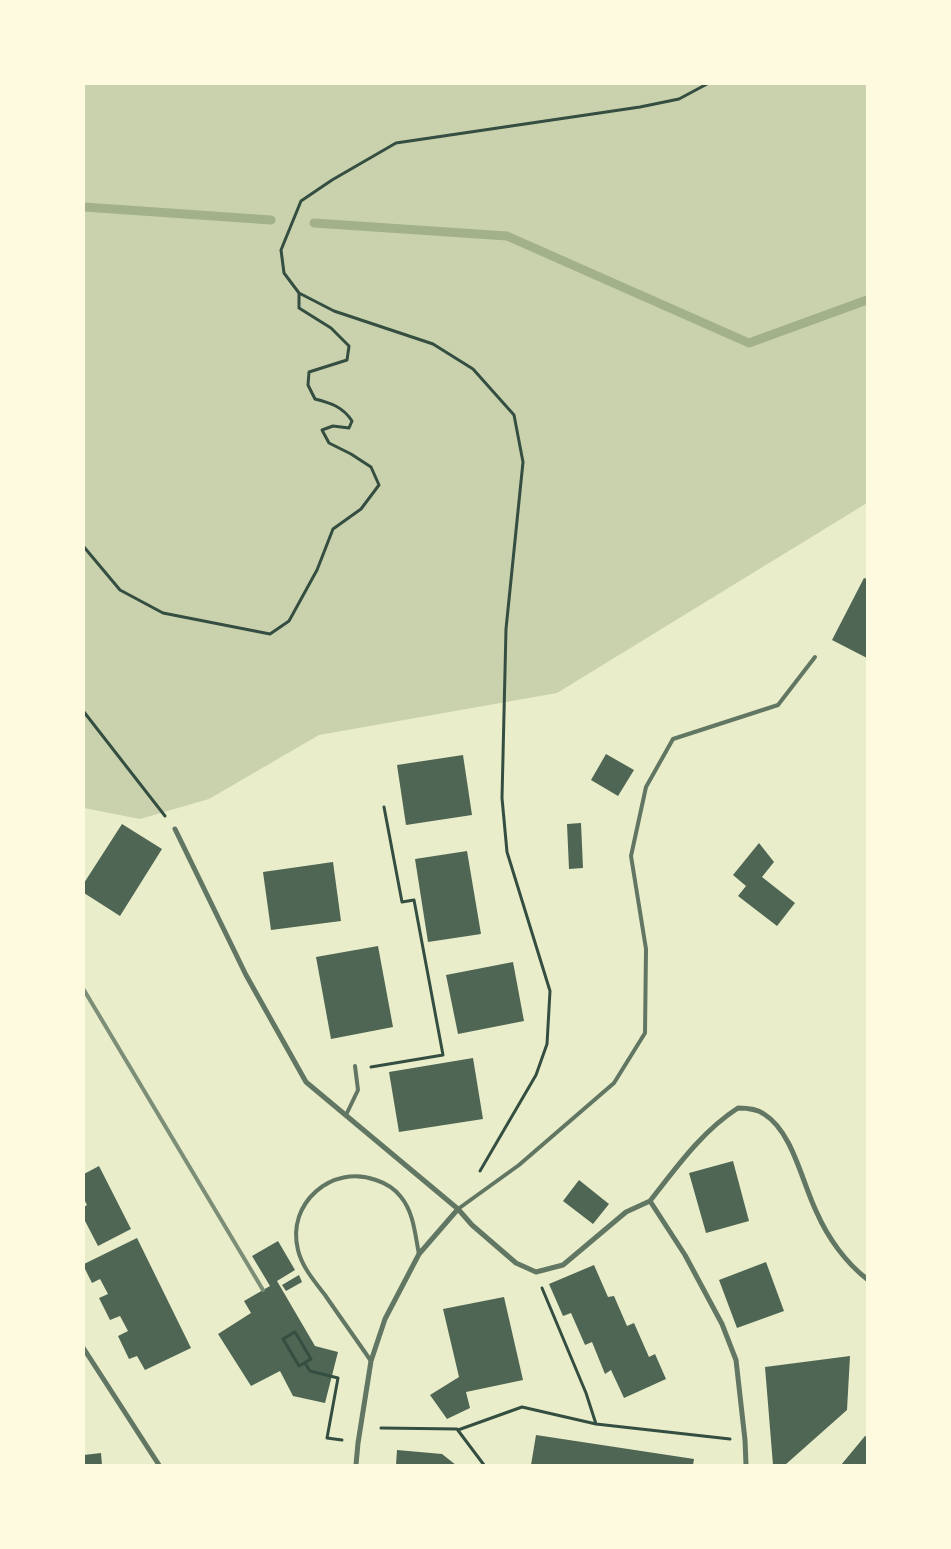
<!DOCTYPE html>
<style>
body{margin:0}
#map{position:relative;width:951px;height:1549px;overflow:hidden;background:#e9edc9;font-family:"Alegreya Sans",sans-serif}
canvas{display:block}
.frame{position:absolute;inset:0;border:85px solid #fefae0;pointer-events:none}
</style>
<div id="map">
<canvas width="951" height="1549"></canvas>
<div class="frame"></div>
</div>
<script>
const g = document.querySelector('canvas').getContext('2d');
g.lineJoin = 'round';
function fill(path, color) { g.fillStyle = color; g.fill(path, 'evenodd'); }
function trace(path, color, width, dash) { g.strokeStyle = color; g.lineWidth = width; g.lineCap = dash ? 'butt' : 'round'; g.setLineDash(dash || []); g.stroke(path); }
fill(new Path2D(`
 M 84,84 L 867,84 L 867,503 L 557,693 L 319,735 L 209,799 L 140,819 L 84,808 Z`), '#cad2ad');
trace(new Path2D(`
 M 84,207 L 271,220
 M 314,223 L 507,236 L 749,343 L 867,300`), '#a3b18a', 9);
fill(new Path2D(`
 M 864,578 L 867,579 L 867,658 L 832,640 Z
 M 606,754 L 634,770 L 618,796 L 591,780 Z
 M 463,755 L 472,815 L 406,825 L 397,765 Z
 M 581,823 L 583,868 L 569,869 L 567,824 Z
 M 122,824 L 162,849 L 120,916 L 84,893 L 84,883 Z
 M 759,843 L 774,862 L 762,877 L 795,903 L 777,926 L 738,896 L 746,886 L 733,875 Z
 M 467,851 L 481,934 L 428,942 L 415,859 Z
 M 333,862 L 341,921 L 271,930 L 263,872 Z
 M 378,946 L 393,1027 L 331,1039 L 316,957 Z
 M 513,962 L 524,1021 L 458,1034 L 446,975 Z
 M 473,1058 L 483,1119 L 399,1132 L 389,1072 Z
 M 733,1161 L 749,1221 L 706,1233 L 689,1173 Z
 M 99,1166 L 131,1229 L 98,1246 L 84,1219 L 84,1207 L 87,1205 L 84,1199 L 84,1174 Z
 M 579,1180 L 609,1204 L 593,1224 L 563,1201 Z
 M 137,1238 L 191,1348 L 145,1370 L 137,1356 L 129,1359 L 118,1336 L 128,1331 L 120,1316 L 110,1320 L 99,1298 L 108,1294 L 100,1279 L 92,1283 L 84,1267 L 84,1264 Z
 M 278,1241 L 295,1270 L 277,1281 L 315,1346 L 338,1352 L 325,1403 L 293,1396 L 280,1371 L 251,1386 L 218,1334 L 251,1313 L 244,1301 L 270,1286 L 252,1256 Z
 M 766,1262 L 784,1311 L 737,1328 L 719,1280 Z
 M 594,1265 L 608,1297 L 614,1296 L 627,1326 L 634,1323 L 649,1357 L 655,1354 L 666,1379 L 624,1398 L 611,1370 L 605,1374 L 592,1342 L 585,1345 L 571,1313 L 563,1316 L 549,1284 Z
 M 299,1275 L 302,1282 L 286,1291 L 282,1285 Z
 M 504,1297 L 523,1380 L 466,1392 L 470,1408 L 447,1419 L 430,1395 L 459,1377 L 443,1309 Z
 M 850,1356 L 847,1410 L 785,1465 L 773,1465 L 765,1367 Z
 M 536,1435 L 694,1459 L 693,1465 L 531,1465 Z
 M 865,1436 L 867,1437 L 867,1465 L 841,1465 Z
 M 397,1450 L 442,1454 L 456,1465 L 396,1465 Z
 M 101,1453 L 102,1465 L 84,1465 L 84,1455 Z`), '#4f6655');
trace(new Path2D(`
 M 84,547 L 120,590 L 163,613 L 270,634 L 289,621 L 317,570 L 333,529 L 361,509 L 379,485 L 371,467 L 351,454 L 329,443 L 322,430 L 333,426 L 349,428 L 352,421 C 343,407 331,403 315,399 L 308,385 L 309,372 L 347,360 L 349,346 L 331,328 L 299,308 L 299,293
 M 84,712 L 165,816
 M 371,1067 L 443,1055 L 414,900 L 402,902 L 384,807
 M 480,1171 L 536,1075 L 547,1044 L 550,991 L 507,852 L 502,798 L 506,629 L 523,462 L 514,415 L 473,369 L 433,344 L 334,311 L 299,293 L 284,273 L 281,250 L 301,201 L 332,180 L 396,143 L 640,107 L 679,99 L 707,84
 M 542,1288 L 586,1393 L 596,1424 L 730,1439
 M 295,1332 L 311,1359 L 299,1366 L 283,1339 Z
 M 305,1363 L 310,1371 L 338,1378 L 327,1438 L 342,1440
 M 381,1428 L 457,1429 L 484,1465
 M 458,1430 L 522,1407 L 596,1424`), '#344e41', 3);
trace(new Path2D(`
 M 346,1115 L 358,1090 L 355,1066
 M 458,1209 L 519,1165 L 614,1083 L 645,1033 L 646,949 L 631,856 L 646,787 L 673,739 L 778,705 L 815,657
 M 371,1361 C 356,1339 340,1317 325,1295 C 315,1282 302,1267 298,1250 C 286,1203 332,1164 376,1180 C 385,1183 395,1189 401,1197 C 414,1213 415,1235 419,1254`), '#617663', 4);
trace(new Path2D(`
 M 175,829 L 246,975 L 306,1082 L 458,1209 L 472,1225 L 516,1263 L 536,1272 L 563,1265 L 626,1212 L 650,1201 L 685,1255 L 722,1324 L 736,1360 L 745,1440 L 746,1465
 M 650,1201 C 676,1168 702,1131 738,1108 C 747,1108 757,1109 764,1114 C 793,1132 802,1183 817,1213 C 828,1238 846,1263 867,1279
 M 84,1349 L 159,1465
 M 356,1465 L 358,1443 L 371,1361 L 385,1319 L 419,1254 L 458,1209`), '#617663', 5);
trace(new Path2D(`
 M 84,990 L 263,1290`), '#7c8e77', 4);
</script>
